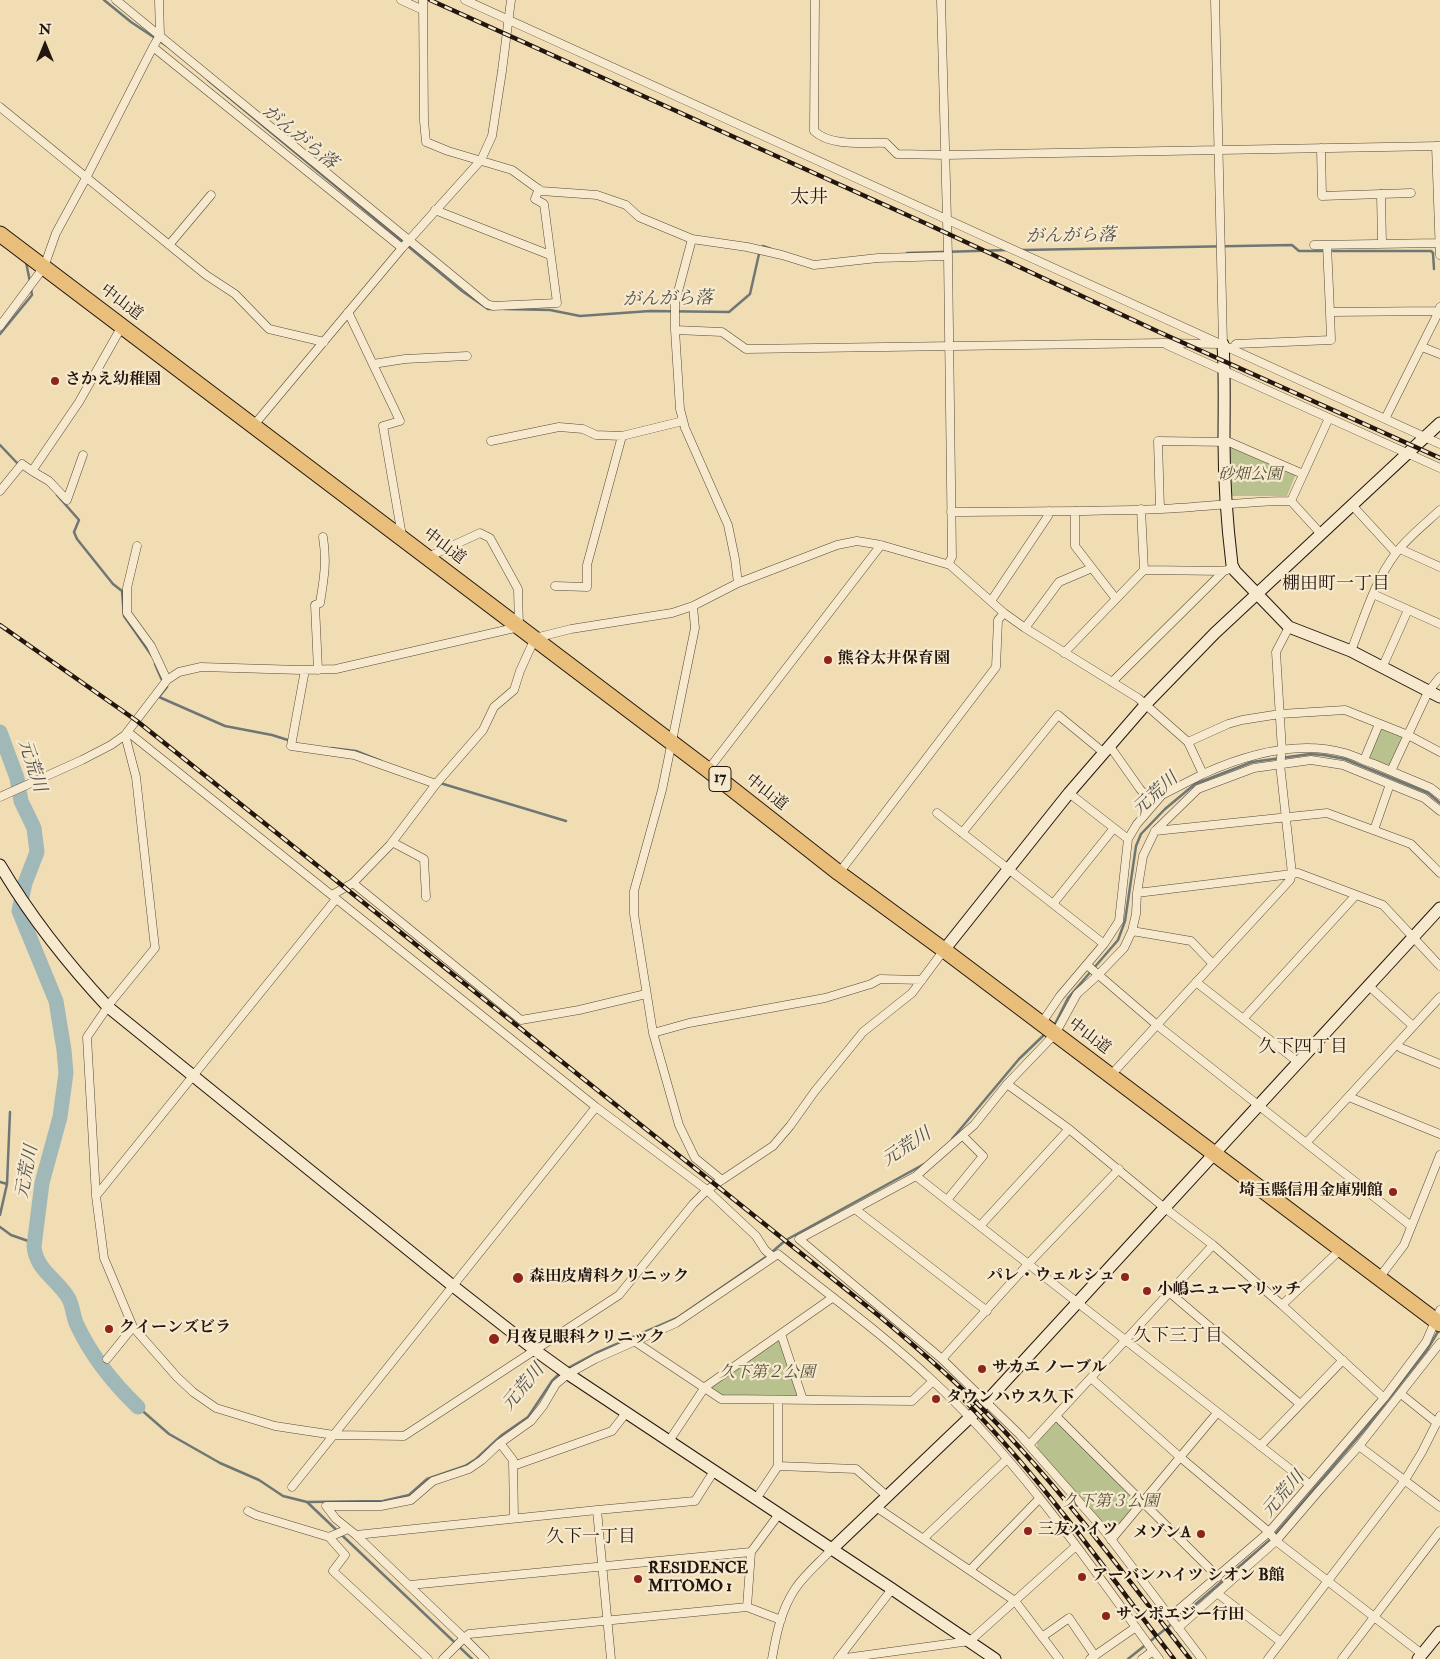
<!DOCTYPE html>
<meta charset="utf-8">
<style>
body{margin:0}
#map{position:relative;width:1440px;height:1659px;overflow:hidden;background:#f1ddb4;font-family:"IM FELL Double Pica",serif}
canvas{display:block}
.north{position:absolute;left:20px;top:20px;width:50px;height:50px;-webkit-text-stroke:4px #f6e9ce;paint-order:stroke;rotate:0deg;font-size:14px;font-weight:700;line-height:20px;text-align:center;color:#23160e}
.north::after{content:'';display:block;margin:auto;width:18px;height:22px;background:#23160e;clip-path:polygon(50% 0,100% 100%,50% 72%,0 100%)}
</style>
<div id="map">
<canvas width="1440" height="1659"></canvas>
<div class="north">N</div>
</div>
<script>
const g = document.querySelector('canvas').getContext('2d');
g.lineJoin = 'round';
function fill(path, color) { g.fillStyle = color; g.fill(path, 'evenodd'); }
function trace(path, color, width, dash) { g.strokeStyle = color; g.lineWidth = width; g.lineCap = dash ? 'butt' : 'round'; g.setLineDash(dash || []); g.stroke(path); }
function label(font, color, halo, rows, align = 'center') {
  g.font = font + ' "IM FELL Double Pica","Noto Serif JP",serif'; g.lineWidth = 4.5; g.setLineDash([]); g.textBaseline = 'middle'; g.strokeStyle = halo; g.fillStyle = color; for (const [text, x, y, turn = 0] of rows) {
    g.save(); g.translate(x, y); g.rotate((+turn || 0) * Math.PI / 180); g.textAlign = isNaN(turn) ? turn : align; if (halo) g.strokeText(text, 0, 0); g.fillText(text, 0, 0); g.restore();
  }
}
fill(new Path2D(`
 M 1230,447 L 1296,474 L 1287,496 L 1230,496 Z
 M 1379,727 L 1402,737 L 1390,766 L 1367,757 Z
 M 780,1340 L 798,1396 L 722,1396 L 711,1387 Z
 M 1057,1421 L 1138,1503 L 1115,1532 L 1110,1532 L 1037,1448 L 1037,1442 Z`), '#b9c18e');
trace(new Path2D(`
 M 104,0 L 131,22 L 167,46
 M 208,80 L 462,291 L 488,309 L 493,309
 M 1022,250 L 1292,245 L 1299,251 L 1322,251
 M 1333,251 L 1431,251 L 1433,253 L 1434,269
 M 907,253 L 1009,250
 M 26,262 L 30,282
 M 504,309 L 550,310 L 580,316 L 650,311 L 729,312 L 750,294 L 759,254 L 763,246 L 771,249
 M 0,334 L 32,295 L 31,289
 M 0,445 L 20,466
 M 57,495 L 79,520 L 74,532 L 77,539 L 113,584 L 122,591 L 124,616 L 152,656
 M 155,664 L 161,678 L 167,687 L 159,697 L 225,726 L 272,735 L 291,741
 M 331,748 L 356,751 L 381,761
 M 440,783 L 566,821
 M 1054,1026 L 1068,998 L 1118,940 L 1125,921 L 1136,846 L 1141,834 L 1165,809 L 1195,784 L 1252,762 L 1310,754 L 1324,755 L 1345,759 L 1428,793 L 1440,803
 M 952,1139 L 1019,1059 L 1046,1033
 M 0,1182 L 7,1184 L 0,1215
 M 7,1184 L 10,1112
 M 0,1227 L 11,1235 L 34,1243
 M 568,1368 L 596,1353 L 677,1318 L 766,1257 L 786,1240 L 926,1163
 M 138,1407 L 169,1434 L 220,1463 L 259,1480 L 283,1496 L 307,1502 L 383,1501 L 409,1495 L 427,1479 L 465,1466 L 476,1459 L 502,1435 L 528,1417 L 552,1381 L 561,1372
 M 307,1502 L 472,1659
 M 1128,1659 L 1189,1610 L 1271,1539 L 1365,1429 L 1427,1350 L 1439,1330`), '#6f7775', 2.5);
trace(new Path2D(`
 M 0,732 L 17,778 L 21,801 L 34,828 L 37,852 L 25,883 L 19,911 L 56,1001 L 64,1050 L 66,1073 L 60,1117 L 42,1183 L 34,1246 C 36,1271 58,1279 69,1299 C 73,1307 73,1317 77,1325 C 92,1357 113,1383 138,1407`), '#a1b8b9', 15);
const street = new Path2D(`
 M 116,0 L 487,304 L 493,306 L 557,303 L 544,204 L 535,199 L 539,189
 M 159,0 L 160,35 L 153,47 L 402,248
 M 401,0 L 423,10
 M 423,0 L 424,121 L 426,142 L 448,151 L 512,170 L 541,191 L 597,195 L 626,205 L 639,217 L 692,239 L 747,247 L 782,255 L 814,265 L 878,258 L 948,256
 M 465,0 L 1440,444
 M 815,0 L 814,131 C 831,147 865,142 886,143 L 897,154 L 945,155 L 1440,146
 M 941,0 L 948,256 L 952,557 L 948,564
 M 1215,0 L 1223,344
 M 0,107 L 206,275 L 235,294 L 269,329 L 324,342
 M 1436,146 L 1440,255
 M 1321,148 L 1322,196 L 1411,193
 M 1381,194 L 1382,244
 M 435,210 L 550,255
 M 692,239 L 675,303 L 675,330 L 680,409 L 685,428 L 728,525 L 735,559 L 738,583
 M 169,245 L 211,195
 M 1314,245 L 1439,243
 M 1327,245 L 1330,312
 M 348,312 L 400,421 L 383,426 L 402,536
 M 0,326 L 44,267 L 56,233 L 86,178 L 153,47
 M 675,330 L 722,332 L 746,349 L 1163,343 L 1219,344
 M 1167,345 L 1440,468
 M 1422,347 L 1440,354
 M 1233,348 L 1236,344 L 1331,340 L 1330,312 L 1439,311
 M 373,364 L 405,359 L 467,356
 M 1385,419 L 1439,311 L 1440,307
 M 254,425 L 402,248 L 481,160 L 492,136 L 502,71 L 511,0
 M 491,441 L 559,427 L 583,429 L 596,435 L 622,436 L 683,421
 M 32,471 L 49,481 L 67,500 L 83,455
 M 0,491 L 22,464 L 32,471 L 79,402 L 122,326
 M 1291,501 L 1329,418
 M 1352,505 L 1396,553
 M 1141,509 L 1144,570
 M 1160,509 L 1158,441 L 1229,442 L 1303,474
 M 1075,511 L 1075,546 L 1116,599
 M 951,512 C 1021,511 1091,512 1161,509 C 1205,507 1247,501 1291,501 L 1321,534
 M 137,546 L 127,588 L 127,613 L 151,646 L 167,680
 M 1400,549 L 1440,567
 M 555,586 L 587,587 L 587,565 L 622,436
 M 1373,594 L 1440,624
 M 991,601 L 1048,516 L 1049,511
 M 693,606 L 695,628 L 662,790 L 634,891 L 634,914 L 653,1033 L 679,1125 L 695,1158 L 722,1180
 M 1025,628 L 1059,582 L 1092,568
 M 1351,651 C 1364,618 1374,582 1396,553 C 1408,537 1425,524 1440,510
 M 1064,653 L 1144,570 L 1224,571 L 1233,568
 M 1382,668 L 1408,610
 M 305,670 L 291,746 L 354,755 L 436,784
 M 318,670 L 315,605 L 320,603 C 324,578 327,562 323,537
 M 1112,682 L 1224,571
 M 128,732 L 596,1107 L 707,1190 L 756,1236 L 765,1250 L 773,1257
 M 125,735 L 136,777 L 155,948 L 111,1002 L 87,1037 L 96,1196 L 104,1258 L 133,1327 L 177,1377 L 193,1392 L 216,1408 L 275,1426 L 334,1435 L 404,1436 L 619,1295 L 693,1204 L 707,1190 L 773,1146 L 790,1126 L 815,1091 L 863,1032 L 912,993 L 944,950
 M 1188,742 L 1228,724 L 1242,720 L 1280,714 L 1345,710 L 1408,735 L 1440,752
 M 1109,745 L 1140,789 L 1153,804
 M 1364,760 L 1379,724
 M 708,770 L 881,545
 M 1391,771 L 1428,692 L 1440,677
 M 1069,793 L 1128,839
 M 0,797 L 82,760 L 111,745 L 125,735 L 167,680 L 179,672 L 201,667 L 301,670 L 336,669 L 519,627 L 518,589 L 490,538 L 480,533 L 428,557
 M 937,813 L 1104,944
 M 1374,830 L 1390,784
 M 1155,831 L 1327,813 L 1411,844 L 1440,873
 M 962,833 L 1058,715 L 1103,752
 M 392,842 L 424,859 L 426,897
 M 839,873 L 996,667 L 998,620 L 1004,613
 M 353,883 L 521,1020 L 579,1010 L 646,994
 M 1137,893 L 1143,856 L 1155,831 L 1198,789 L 1254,768 L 1311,760 L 1343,765 L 1424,798 L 1440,811
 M 332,895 L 353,883 L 390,845 L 436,784 L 483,730 L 494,707 L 514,690 L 520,671 L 535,638 L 571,629 L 672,613 L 693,606 L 738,583 L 837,545 L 857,541 L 881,545 L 950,565 L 1004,613 L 1025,628 L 1138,698 L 1188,742 L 1203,774 C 1247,754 1298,740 1345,753 C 1355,756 1365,761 1374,764 C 1393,772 1412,780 1431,788 L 1440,795
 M 1053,904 L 1114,828
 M 1132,931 L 1191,941 L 1213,964
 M 1087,965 L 1157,1025 L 1411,1226
 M 1196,982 L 1298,1062
 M 1369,986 L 1413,1026
 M 1243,1019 L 1356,895
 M 1041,1024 L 1060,996 L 1104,944 L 1119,921 L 1128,839 L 1137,824 L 1162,795 L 1203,774
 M 653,1033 L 689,1023 L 825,998 L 871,984 L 880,979 L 922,980
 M 1397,1044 L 1401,1048 L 1440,1064
 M 1111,1075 L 1290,880 L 1292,874 L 1298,873 L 1383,905 L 1440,966
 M 1007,1084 L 1069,1129 L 1161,1205 L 1213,1245 L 1282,1305 L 1384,1398
 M 1349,1097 L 1440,1134
 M 1306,1143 L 1440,997
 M 916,1176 L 1309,1484
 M 96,1196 L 336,899
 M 947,1200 L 983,1156 L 963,1136
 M 855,1209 L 987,1311
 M 980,1226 L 1069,1129
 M 1379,1278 L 1404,1245 L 1440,1155
 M 1169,1292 L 1300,1404
 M 1282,1305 L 1341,1249
 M 781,1334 L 803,1400
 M 634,1341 L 721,1399 L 912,1401 L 933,1381
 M 107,1359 L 133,1327
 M 942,1359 L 1029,1263 L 1119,1169
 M 1091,1378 L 1180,1457 L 1269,1532 L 1276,1541 L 1422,1654
 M 1401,1394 L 1437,1423
 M 1056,1416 L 1218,1577
 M 669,1441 L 705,1387 L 832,1298
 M 500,1443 L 513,1460 L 514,1518
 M 1029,1445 L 1213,1245
 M 1260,1446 L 1343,1360
 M 1359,1446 L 1440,1507
 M 513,1466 L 612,1431 L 626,1413
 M 778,1466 L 778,1400
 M 292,1487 L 596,1107
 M 756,1499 L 778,1466 L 856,1469 L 887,1496
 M 876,1507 L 1015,1601 L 1059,1659
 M 597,1510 L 356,1535 L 464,1638 L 469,1634 L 747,1607 L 781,1620
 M 248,1511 L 256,1515 L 329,1537 L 348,1529
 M 356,1535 L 336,1519 L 326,1506 L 381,1506 L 411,1500 L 433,1481 L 469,1469 L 482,1460 L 500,1443 L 531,1421 L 543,1406 L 556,1384 L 568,1374 L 595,1359 L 676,1323 L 778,1254 C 830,1296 884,1335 933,1381 C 1018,1460 1085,1557 1153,1651
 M 329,1537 L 345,1555 L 333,1571 L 428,1659
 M 924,1538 L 1007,1459
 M 1111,1540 L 1217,1413
 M 970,1570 L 1039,1499
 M 410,1585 L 751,1552
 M 1217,1593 L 1281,1642
 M 747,1607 L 751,1552 L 779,1514
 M 1170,1617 L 1269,1532 L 1384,1398 L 1426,1342 L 1440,1310
 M 1178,1628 L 1276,1541 L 1318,1492 L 1359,1446 L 1440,1343
 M 1042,1637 L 1069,1618 L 1095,1656
 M 443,1659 L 464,1638 L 485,1659
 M 611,1659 L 597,1510 L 695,1501 L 714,1471
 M 772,1659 C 776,1635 781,1610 795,1589 C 805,1574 820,1562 832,1549
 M 838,1659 L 970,1641 L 1076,1546
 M 838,1659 L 892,1589
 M 1090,1659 L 1136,1627
 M 1142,1659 L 1153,1651 L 1159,1659
 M 1202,1659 L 1104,1530 L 1020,1435 L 942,1359 L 799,1239 L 916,1176 L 974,1125 L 1007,1084 L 1055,1034 L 1077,994 L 1098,975 L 1124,948 L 1132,931 L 1136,914 L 1137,893 L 1292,874 L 1280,764 L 1282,751 L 1276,652 L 1289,627
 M 1268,1659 L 1405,1480 L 1422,1452 L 1440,1416
 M 1342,1659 L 1440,1531`);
const secondary = new Path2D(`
 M 1223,344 C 1225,376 1224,408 1224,441 C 1224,482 1227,523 1232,565 L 1235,571 L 1289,627 L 1351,651 L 1440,697
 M 0,865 C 30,916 68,964 108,1007 L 453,1286 L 536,1351 L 568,1374 L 892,1589 L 995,1659
 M 944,950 L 1069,793 L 1146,704 L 1215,633 L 1440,423
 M 832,1549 L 987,1401 L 1440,908
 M 1418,1659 L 1440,1632`);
const highway = new Path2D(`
 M 0,234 L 708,770 L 839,873 L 944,950 L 1440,1324`);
trace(street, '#564838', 9);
trace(secondary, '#23160e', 13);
trace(highway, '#23160e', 17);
trace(street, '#f6e9ce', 8);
trace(secondary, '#f6e9ce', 11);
trace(highway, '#e8be7a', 15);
const rail = new Path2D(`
 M 430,0 L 927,224 L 1159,332 L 1440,458
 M 0,625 L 137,721 L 878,1315 C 928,1357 976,1399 1019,1447 C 1080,1514 1134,1587 1190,1659
 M 965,1401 C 1042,1479 1107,1572 1174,1659`);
trace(rail, '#23160e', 4.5);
trace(rail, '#f6e9ce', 2.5, [8]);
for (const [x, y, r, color] of [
 [55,381,5,"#8f2418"],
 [828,660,5,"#8f2418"],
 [1393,1192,5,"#8f2418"],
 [1125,1277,5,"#8f2418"],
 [518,1278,6,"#8f2418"],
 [1147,1291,5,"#8f2418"],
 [109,1329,5,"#8f2418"],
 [494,1339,6,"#8f2418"],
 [982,1369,5,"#8f2418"],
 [936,1399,5,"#8f2418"],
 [1028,1531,5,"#8f2418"],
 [1201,1534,5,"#8f2418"],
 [1082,1577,5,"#8f2418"],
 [638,1579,5,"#8f2418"],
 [1106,1616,5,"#8f2418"]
]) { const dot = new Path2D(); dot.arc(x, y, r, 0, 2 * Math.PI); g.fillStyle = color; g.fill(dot); trace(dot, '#f6e9ce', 2); }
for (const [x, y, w] of [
 [720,779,22]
]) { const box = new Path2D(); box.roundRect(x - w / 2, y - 12.5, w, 25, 4); g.fillStyle = '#f6e9ce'; g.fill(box); trace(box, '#23160e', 1); }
label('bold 15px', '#23160e', null, [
 ["17",720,779]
]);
label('16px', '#23160e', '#f6e9ce', [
 ["中山道",121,303,37],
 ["中山道",444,547,37],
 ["中山道",766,793,38],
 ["中山道",1089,1037,37]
]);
label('bold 16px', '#23160e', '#f6e9ce', [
 ["さかえ幼稚園",65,381],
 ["熊谷太井保育園",838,660],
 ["埼玉縣信用金庫別館",1383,1192,"right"],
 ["パレ・ウェルシュ",1115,1277,"right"],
 ["森田皮膚科クリニック",529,1278],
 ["小嶋ニューマリッチ",1157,1291],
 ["クイーンズビラ",119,1329],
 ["月夜見眼科クリニック",505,1339],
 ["サカエ ノーブル",992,1369],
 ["タウンハウス久下",946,1399],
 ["三友ハイツ",1038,1531],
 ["メゾンA",1191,1534,"right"],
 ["RESIDENCE",648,1570],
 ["MITOMO 1",648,1588],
 ["アーバンハイツ シオン B館",1092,1577],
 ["サンポエジー行田",1116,1616]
], 'left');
label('italic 16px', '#58523b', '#f6e9ce', [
 ["砂畑公園",1250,476],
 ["久下第２公園",767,1374],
 ["久下第３公園",1111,1503]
]);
label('italic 18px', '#4f4f4a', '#f6e9ce', [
 ["がんがら落",299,138,39],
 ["がんがら落",1071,237,-1],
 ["がんがら落",668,300,-1],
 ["元荒川",31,766,72],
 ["元荒川",1156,795,-42],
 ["元荒川",907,1148,-33],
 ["元荒川",28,1172,-79],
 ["元荒川",524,1388,-50],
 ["元荒川",1284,1495,-49]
]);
label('18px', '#23160e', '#f6e9ce', [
 ["棚田町一丁目",1336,585],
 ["久下四丁目",1303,1048],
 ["久下三丁目",1178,1337],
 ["久下一丁目",591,1538]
]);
label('19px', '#23160e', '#f6e9ce', [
 ["太井",809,199]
]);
</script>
